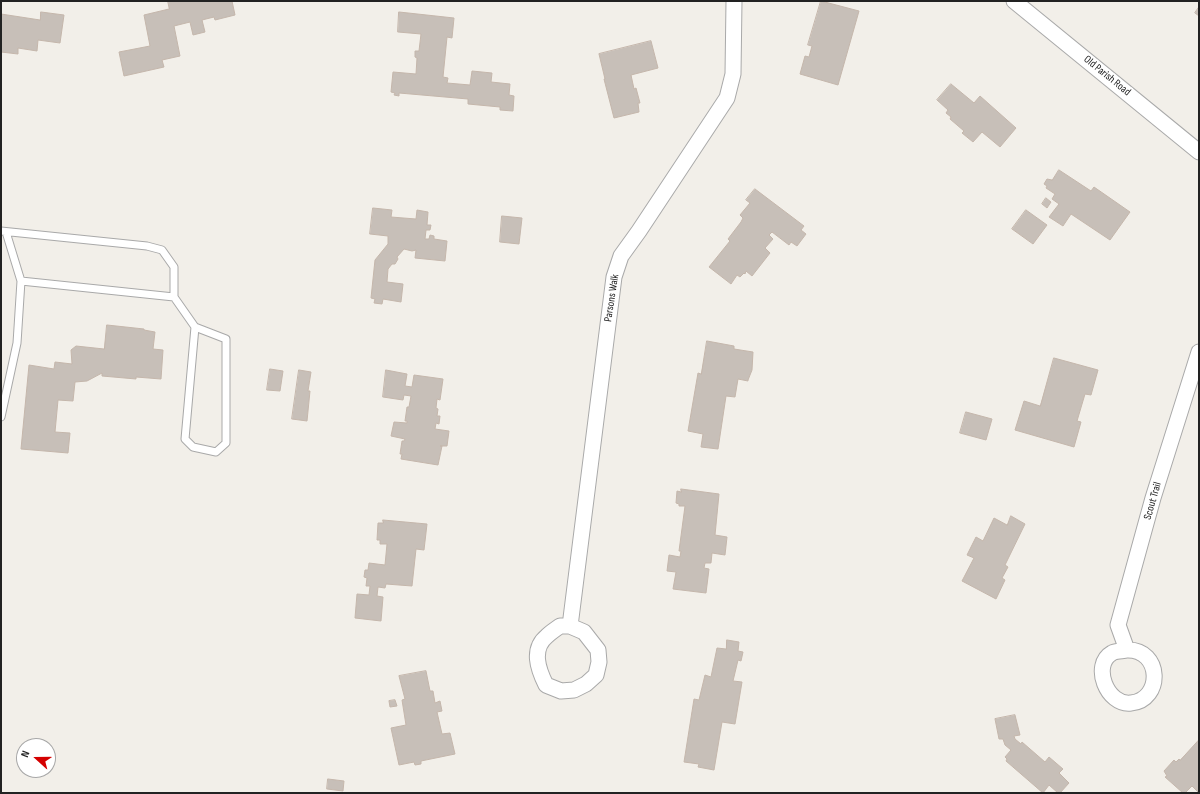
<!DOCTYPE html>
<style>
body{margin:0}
#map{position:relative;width:1200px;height:794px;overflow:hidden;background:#f2efe9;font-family:"Sofia Sans Condensed",sans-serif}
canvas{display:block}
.frame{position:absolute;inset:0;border:2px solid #222;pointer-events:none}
.north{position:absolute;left:16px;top:738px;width:40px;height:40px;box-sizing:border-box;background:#fff;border:1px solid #a7a7a7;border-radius:50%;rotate:291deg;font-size:11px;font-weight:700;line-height:16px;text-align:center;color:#222}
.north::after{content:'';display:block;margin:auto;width:14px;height:18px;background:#d40000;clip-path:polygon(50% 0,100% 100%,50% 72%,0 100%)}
</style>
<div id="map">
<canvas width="1200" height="794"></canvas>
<div class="frame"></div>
<div class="north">N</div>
</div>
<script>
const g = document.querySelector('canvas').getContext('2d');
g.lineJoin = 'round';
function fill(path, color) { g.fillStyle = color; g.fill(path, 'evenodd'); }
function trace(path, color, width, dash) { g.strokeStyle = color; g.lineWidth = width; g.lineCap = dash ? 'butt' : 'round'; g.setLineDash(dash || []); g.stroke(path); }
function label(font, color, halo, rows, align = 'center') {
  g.font = font + ' "Sofia Sans Condensed",sans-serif'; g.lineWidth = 3.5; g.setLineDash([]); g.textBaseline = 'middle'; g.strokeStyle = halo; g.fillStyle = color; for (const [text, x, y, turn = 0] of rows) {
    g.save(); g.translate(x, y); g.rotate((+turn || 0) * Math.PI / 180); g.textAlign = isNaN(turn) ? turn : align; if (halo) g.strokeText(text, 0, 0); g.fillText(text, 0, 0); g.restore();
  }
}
const building = new Path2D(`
 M 168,1 L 232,1 L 235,15 L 215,20 L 214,17 L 202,20 L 205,32 L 193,35 L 190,22 L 174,26 L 180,56 L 162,60 L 164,67 L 124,76 L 119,52 L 150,46 L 144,15 L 169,9 Z
 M 821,1 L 859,11 L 838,85 L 800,74 L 805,56 L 809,57 L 812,46 L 808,45 Z
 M 1199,7 L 1199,16 L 1195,13 Z
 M 41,12 L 64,15 L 60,43 L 38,40 L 37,51 L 18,48 L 18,54 L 1,52 L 1,14 L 40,20 Z
 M 399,12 L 454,18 L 452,38 L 447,37 L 443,77 L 448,78 L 447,83 L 470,85 L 472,71 L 492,73 L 491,82 L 510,84 L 509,95 L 514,96 L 513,111 L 500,110 L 500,107 L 468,104 L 468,99 L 399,93 L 399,96 L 394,95 L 395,93 L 391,92 L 393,72 L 416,74 L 417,58 L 415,57 L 415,51 L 419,51 L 421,34 L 398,32 Z
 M 651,41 L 658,68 L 631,75 L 634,89 L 636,88 L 640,103 L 638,103 L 639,112 L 614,118 L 604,79 L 605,79 L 599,54 Z
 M 951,84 L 974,103 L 980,96 L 1016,128 L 1000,147 L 982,132 L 973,142 L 962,133 L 964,131 L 950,119 L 951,117 L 946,113 L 948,110 L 937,100 Z
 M 1059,170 L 1091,191 L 1094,187 L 1130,212 L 1110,240 L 1071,214 L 1063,226 L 1049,217 L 1059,204 L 1052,199 L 1055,194 L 1046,188 L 1047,186 L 1044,184 L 1047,179 L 1052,180 Z
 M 755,189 L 804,226 L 801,230 L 806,234 L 797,246 L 791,242 L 789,245 L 772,232 L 769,235 L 773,239 L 765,248 L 770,253 L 752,276 L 746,271 L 745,274 L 744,273 L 740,277 L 737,275 L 731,284 L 709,267 L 730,241 L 728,239 L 741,222 L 743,218 L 740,215 L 750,203 L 746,200 Z
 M 1046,198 L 1051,202 L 1047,208 L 1042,204 Z
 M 373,208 L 392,210 L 391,217 L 416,219 L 417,210 L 428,212 L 427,225 L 431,225 L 430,230 L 426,230 L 425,239 L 429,239 L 430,235 L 434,236 L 434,239 L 447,241 L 445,261 L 415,258 L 416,250 L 412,251 L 404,249 L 397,257 L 398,259 L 395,264 L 392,264 L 388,269 L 387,282 L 403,284 L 401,302 L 383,299 L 382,304 L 374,303 L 375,299 L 371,298 L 375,260 L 388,244 L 388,236 L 370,234 Z
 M 1026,210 L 1047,225 L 1033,244 L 1012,229 Z
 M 502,216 L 522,218 L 519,244 L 500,242 Z
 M 107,325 L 144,329 L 144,330 L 155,332 L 153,349 L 163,350 L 161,379 L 136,377 L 136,379 L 102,376 L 102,373 L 87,381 L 75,382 L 73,401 L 58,400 L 55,432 L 70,433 L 68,453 L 21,449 L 29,365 L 54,369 L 55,362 L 72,364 L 71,350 L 76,346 L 104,349 Z
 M 707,341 L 734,346 L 734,349 L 753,352 L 752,370 L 748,380 L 748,381 L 738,379 L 735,397 L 726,396 L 718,449 L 701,447 L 703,434 L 688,431 L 698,373 L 701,374 Z
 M 1054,358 L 1098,370 L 1091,395 L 1085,394 L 1077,421 L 1081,422 L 1074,447 L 1015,430 L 1024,401 L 1040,406 Z
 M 270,369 L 283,371 L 280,391 L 267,390 Z
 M 299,370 L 311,372 L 308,391 L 310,391 L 307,421 L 292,419 Z
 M 386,370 L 407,374 L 405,386 L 412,387 L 414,375 L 443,379 L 440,400 L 437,399 L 436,408 L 438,409 L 437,416 L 440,416 L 439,424 L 436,423 L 435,429 L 449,431 L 447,446 L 440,446 L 442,446 L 438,465 L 401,459 L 402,454 L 400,454 L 402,441 L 404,441 L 405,439 L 391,436 L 394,422 L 407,423 L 407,421 L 405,421 L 407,407 L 409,407 L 411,396 L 404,395 L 403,400 L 383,397 Z
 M 966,412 L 992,419 L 986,440 L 960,433 Z
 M 681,489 L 719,494 L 715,535 L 727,537 L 725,555 L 712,553 L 711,563 L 705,563 L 704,568 L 709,569 L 706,593 L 673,589 L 676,572 L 667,571 L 669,555 L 680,557 L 681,551 L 679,551 L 685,506 L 679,506 L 679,504 L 676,503 L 677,491 L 681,492 Z
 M 1011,516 L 1025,524 L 1005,565 L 1008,567 L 1002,578 L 1005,580 L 996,599 L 962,581 L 974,558 L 967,555 L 976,537 L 983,541 L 994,518 L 1007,525 Z
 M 383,520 L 427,524 L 424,550 L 416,549 L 412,586 L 386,584 L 385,588 L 378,587 L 377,596 L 383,597 L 381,621 L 355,618 L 357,594 L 369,595 L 370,586 L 366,586 L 367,578 L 364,577 L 365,570 L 368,570 L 369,563 L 385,565 L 387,544 L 380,544 L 380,540 L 377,540 L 378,523 L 383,523 Z
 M 727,640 L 739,642 L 738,651 L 743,652 L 741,661 L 738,660 L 733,681 L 742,682 L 735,724 L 722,722 L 714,770 L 698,767 L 699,764 L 684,762 L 694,699 L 699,700 L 705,675 L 711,677 L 717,648 L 726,649 Z
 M 426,671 L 430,691 L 433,691 L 435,703 L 440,701 L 442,711 L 437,712 L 442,734 L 450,733 L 455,754 L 421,761 L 421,764 L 415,765 L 414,762 L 399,765 L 391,728 L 406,725 L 402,700 L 405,699 L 399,676 Z
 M 395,700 L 397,706 L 390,707 L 389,701 Z
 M 1015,715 L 1020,735 L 1014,736 L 1015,739 L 1021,744 L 1022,742 L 1045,762 L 1049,757 L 1063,769 L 1059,773 L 1069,783 L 1060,793 L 1058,793 L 1049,785 L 1043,793 L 1006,761 L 1007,759 L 1005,757 L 1011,750 L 1005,745 L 1003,739 L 999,739 L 995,719 Z
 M 1199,740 L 1199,793 L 1192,786 L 1185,793 L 1183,793 L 1165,777 L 1167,776 L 1164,771 L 1174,760 L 1176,762 L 1179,759 L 1180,760 Z
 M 328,779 L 344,781 L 343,791 L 327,789 Z`);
fill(building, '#c7bfb8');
trace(building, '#c4b6ab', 1);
const service = new Path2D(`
 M 1,231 L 147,246 L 162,250 L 174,267 L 174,297 L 21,281
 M 174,297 L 195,327 L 226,339 L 226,443 L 216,452 L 193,447 L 185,439 L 195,327
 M 1,417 L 17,343 L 21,281 L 6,232`);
const minor = new Path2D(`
 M 1014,1 L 1199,152
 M 560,626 L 570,626 L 584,632 L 598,650 L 599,662 L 596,675 L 586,684 L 574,690 L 561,691 L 546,685 C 538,669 531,649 547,636 C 551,632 556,629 560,626 Z
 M 570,626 L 614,277 L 621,256 L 639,231 L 727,98 L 733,74 L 734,1
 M 1127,650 L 1118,625 L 1153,498 L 1199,352
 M 1127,650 C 1162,649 1163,700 1131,703 C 1107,706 1091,665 1112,653 C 1115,651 1122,651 1127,650 Z`);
trace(service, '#a9a9a9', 9);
trace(minor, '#a9a9a9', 17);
trace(service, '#fff', 7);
trace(minor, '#fff', 15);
label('11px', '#222', '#fff', [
 ["Old Parish Road",1107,76,39],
 ["Parsons Walk",612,298,-81],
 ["Scout Trail",1153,501,-74]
]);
</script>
